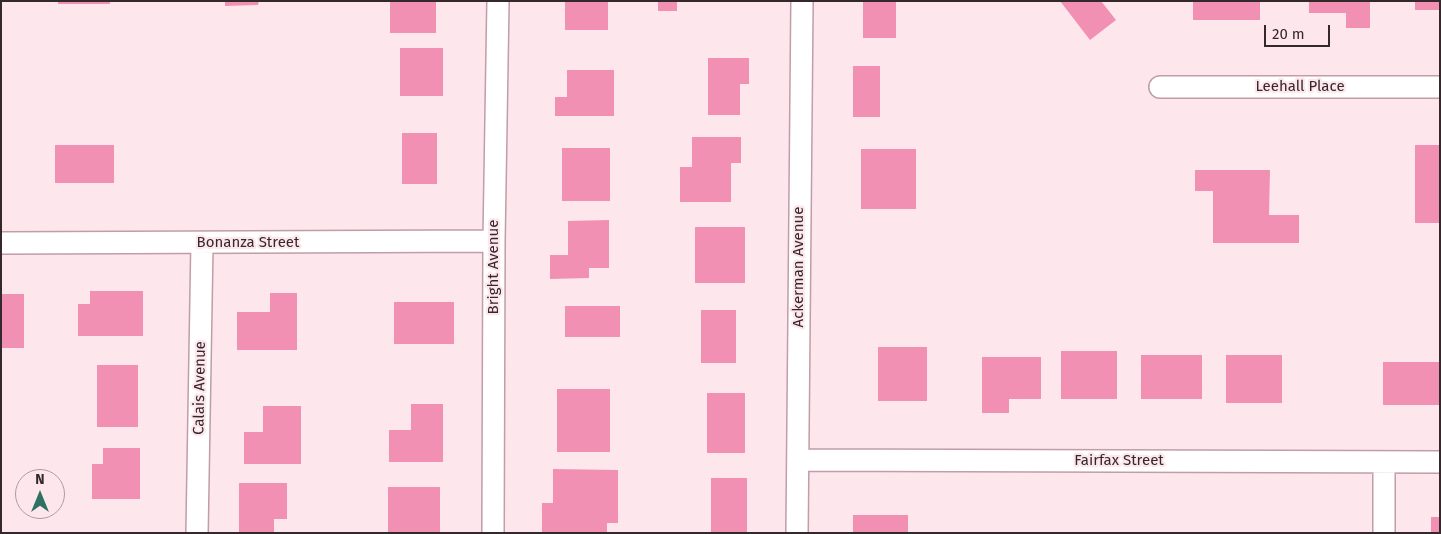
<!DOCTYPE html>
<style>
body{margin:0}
#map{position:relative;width:1441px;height:534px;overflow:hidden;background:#fde7ed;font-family:"Fira Sans",sans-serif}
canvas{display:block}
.frame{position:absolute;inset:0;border:2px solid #35282c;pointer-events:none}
.north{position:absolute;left:15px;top:469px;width:50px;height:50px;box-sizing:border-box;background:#fde7ed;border:1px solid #ad9ba0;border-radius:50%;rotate:0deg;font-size:14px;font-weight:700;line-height:20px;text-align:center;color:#35282c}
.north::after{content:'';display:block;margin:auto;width:18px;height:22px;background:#2f7264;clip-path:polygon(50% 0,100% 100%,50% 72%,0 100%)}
.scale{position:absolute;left:1264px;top:25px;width:66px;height:22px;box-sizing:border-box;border:2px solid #35282c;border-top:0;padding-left:6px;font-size:15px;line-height:18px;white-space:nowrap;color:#35282c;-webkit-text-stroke:4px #fde7ed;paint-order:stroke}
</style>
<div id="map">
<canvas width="1441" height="534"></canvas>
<div class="frame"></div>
<div class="north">N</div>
<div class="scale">20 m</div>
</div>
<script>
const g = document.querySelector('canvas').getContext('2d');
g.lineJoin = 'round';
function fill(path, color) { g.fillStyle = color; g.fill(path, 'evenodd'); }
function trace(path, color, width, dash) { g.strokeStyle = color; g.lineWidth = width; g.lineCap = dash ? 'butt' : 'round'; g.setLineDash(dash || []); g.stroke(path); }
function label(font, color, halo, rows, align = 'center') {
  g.font = font + ' "Fira Sans",sans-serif'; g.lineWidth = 4.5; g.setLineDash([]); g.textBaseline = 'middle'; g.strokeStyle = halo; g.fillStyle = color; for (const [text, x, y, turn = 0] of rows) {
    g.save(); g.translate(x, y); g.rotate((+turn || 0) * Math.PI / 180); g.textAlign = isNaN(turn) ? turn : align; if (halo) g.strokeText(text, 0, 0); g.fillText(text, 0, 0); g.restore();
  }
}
fill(new Path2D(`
 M 58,1 L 110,1 L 110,4 L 58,4 Z
 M 225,1 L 259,1 L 258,5 L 225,6 Z
 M 390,1 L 436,1 L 436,33 L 390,33 Z
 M 565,1 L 608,1 L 608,30 L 565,30 Z
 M 658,1 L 677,1 L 677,11 L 658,11 Z
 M 863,1 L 896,1 L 896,38 L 863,38 Z
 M 1060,1 L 1101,1 L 1116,20 L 1090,40 Z
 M 1193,1 L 1260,1 L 1260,20 L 1193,20 Z
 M 1309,1 L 1370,1 L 1370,28 L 1346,28 L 1346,13 L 1309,13 Z
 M 1415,1 L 1440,1 L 1440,10 L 1415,10 Z
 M 400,48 L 443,48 L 443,96 L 400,96 Z
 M 708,58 L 749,58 L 749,84 L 740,84 L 740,115 L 708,115 Z
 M 853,66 L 880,66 L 880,117 L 853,117 Z
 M 567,70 L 614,70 L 614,116 L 555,116 L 555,97 L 567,97 Z
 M 402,133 L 437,133 L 437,184 L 402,184 Z
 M 692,137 L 741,137 L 741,163 L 731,163 L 731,202 L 680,202 L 680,167 L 692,167 Z
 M 55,145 L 114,145 L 114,183 L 55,183 Z
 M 1415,145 L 1440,145 L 1440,223 L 1415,223 Z
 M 562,148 L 610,148 L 610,201 L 562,201 Z
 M 861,149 L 916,149 L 916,209 L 861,209 Z
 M 1195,170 L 1270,170 L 1269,215 L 1299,215 L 1299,243 L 1213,243 L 1213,191 L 1195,191 Z
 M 609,220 L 609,268 L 589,268 L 589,278 L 550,279 L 550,255 L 568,255 L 568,221 Z
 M 695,227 L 745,227 L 745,283 L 695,283 Z
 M 90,291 L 143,291 L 143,336 L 78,336 L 78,304 L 90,304 Z
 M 270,293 L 297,293 L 297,350 L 237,350 L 237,312 L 270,312 Z
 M 1,294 L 24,294 L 24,348 L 1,348 Z
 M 394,302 L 454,302 L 454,344 L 394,344 Z
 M 565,306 L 620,306 L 620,337 L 565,337 Z
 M 701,310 L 736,310 L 736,363 L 701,363 Z
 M 878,347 L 927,347 L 927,401 L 878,401 Z
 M 1061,351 L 1117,351 L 1117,399 L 1061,399 Z
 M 1141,355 L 1202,355 L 1202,399 L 1141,399 Z
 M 1226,355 L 1282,355 L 1282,403 L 1226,403 Z
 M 982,357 L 1041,357 L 1041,399 L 1009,399 L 1009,413 L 982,413 Z
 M 1383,362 L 1440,362 L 1440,405 L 1383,405 Z
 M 97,365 L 138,365 L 138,427 L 97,427 Z
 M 557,389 L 610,389 L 610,452 L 557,452 Z
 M 707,393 L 745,393 L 745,453 L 707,453 Z
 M 411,404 L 443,404 L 443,462 L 389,462 L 389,430 L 411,430 Z
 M 263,406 L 301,406 L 301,464 L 244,464 L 244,432 L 263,432 Z
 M 103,448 L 140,448 L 140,499 L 92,499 L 92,464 L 103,464 Z
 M 553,469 L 618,470 L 618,523 L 607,523 L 607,533 L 542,533 L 542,503 L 553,503 Z
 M 711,478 L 747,478 L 747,533 L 711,533 Z
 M 239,483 L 287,483 L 287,519 L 274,519 L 274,533 L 239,533 Z
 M 388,487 L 440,487 L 440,533 L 388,533 Z
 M 853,515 L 908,515 L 908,533 L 853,533 Z
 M 1431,517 L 1440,517 L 1440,533 L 1431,533 Z`), '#f290b4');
const street = new Path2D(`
 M 1160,87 L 1440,87
 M 1,243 L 494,241
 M 798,460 L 1440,462
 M 1384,463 L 1384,533
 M 197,533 L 202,243
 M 493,533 L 494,241 L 498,1
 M 797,533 L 802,1`);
trace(street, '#c09da8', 24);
trace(street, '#fff', 21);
label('15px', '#35282c', '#fde7ed', [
 ["Leehall Place",1300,87],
 ["Bonanza Street",248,243],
 ["Bright Avenue",494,267,-90],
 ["Ackerman Avenue",799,267,-90],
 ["Calais Avenue",200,388,-89],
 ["Fairfax Street",1119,461]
]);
</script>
